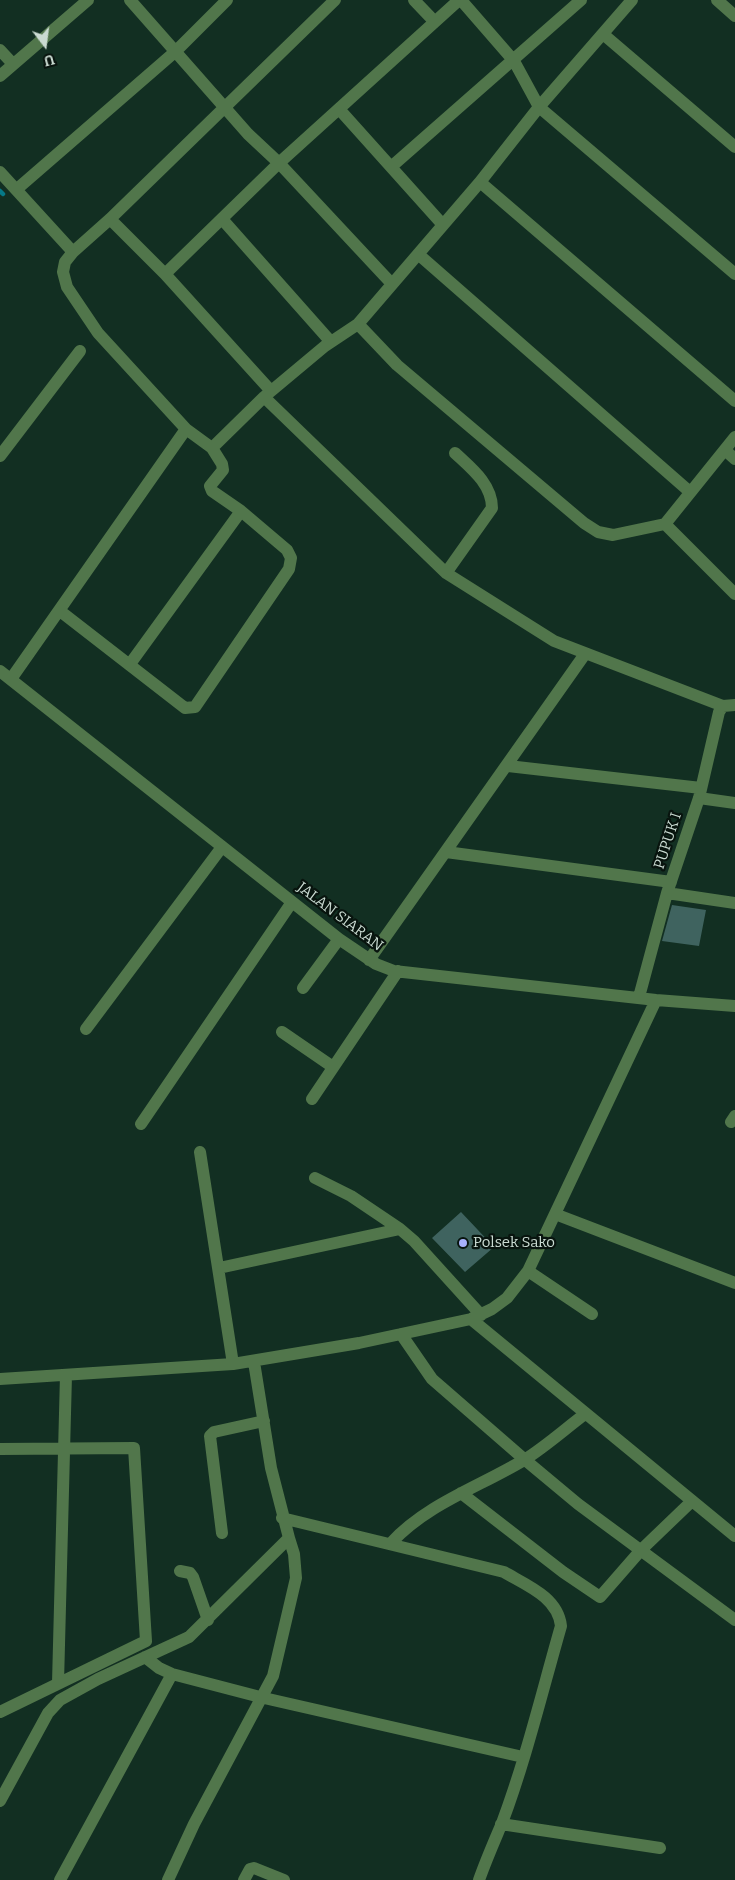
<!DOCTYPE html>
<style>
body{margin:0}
#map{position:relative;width:735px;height:1880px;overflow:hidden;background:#122f22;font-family:Bitter,serif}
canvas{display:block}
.north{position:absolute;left:20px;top:20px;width:50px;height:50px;-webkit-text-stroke:4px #08140e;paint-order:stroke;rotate:165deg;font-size:14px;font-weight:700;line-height:20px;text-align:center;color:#cadbd2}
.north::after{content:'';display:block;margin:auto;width:18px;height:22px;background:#cadbd2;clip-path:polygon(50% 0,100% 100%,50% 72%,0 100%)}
</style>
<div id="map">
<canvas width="735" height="1880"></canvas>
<div class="north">U</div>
</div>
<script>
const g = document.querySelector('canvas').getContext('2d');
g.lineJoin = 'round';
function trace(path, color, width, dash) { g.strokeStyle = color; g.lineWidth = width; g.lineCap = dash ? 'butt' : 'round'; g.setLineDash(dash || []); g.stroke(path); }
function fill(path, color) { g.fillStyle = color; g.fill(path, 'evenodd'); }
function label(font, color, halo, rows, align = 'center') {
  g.font = font + ' Bitter,serif'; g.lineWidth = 4.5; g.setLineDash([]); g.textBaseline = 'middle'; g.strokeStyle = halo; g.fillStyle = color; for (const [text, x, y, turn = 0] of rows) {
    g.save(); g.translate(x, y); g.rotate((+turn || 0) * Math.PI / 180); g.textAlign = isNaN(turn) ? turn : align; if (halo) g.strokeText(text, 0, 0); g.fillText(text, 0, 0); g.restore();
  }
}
trace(new Path2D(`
 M 0,191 L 3,194`), '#067987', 4.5);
fill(new Path2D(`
 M 672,905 L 706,910 L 699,946 L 662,941 Z
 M 461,1212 L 494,1247 L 465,1272 L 432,1238 Z`), '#3f635f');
trace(new Path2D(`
 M 130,0 L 248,134 L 279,163 L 392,284
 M 335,0 L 110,219 L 73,252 L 65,262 L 63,272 L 67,287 L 98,333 L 186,429 L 212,448 L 264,397 L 325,346 L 358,324 L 480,182 L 539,107 L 632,0
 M 414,0 L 434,21
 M 461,0 L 514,61 L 539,107 L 735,274
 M 717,0 L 735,16
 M 603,34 L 735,147
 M 0,50 L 13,64
 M 0,76 L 88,0
 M 339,109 L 443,225
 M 391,167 L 581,0
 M 0,172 L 73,252
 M 480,182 L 735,401
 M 17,189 L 176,51 L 227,0
 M 110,219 L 165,274 L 271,391
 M 222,219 L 331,342
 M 418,254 L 690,492
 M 165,274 L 279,163 L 459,0
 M 358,324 L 397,365 L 584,523 L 598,532 L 613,535 L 665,524 L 735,437
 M 264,397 L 446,573 L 554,641 L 723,706
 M 725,450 L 735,459
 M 0,456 L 80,351
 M 665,524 L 735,594
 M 446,573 L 492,508 C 492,484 471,468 455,453
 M 60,611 L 185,708 L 195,707 L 289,569 L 291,558 L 287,550 L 241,511 L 212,491 L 210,486 L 223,470 L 222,464 L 212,448
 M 130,664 L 241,511
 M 0,671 L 339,939 L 376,964 L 394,971 L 656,1000 L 735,1006
 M 11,679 L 186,429
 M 508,766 L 701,788
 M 699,798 L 735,803
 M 446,852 L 671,882
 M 667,893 L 735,903
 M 369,960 L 585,654
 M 303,988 L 339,939
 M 639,997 L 667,893 L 699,798 L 719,712 L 723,706 L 735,705
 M 86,1029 L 222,847
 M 282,1032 L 333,1067
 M 312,1099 L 398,971
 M 731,1122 L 735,1116
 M 141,1124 L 292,902
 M 200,1152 L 233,1364
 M 315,1178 L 351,1196 L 400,1229
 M 555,1214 L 735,1283
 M 219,1268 L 400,1229 L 414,1241 L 481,1315
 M 528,1271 L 592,1314
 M 471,1319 L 735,1536
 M 401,1334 L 432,1379 L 524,1459 L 578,1504 L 735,1620
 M 0,1379 L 233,1364 L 359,1343 L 471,1319 L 492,1309 L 507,1298 L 528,1271 L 656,1000
 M 0,1449 L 134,1448 L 146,1641 L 0,1712
 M 461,1493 L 563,1572 L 600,1597 L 641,1550 L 691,1502
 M 282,1518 L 504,1572 C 526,1585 558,1597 561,1626 C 542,1692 526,1759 502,1823 C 494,1842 486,1860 479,1880
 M 222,1533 L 210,1436 L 214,1432 L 264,1421
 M 391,1543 C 427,1504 479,1487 524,1460 C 545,1447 565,1429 585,1414
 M 180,1571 L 190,1573 L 193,1577 L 208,1620
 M 145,1657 L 159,1668 L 172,1674 L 264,1698 L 523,1757
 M 58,1683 L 66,1375
 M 0,1801 L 48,1713 L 60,1700 L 98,1679 L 189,1637 L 289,1538 L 271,1468 L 254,1362
 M 501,1824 L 660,1848
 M 60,1880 L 172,1674
 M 168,1880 L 194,1824 L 273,1676 L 296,1578 L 294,1554 L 289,1538
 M 244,1880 L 250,1869 L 254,1868 L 284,1880`), '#51764b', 12);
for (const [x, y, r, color] of [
 [463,1243,5,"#a7b1fc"]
]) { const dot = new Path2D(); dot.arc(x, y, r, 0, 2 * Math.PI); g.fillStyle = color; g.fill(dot); trace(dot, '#08140e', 2); }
label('15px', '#cadbd2', '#08140e', [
 ["PUPUK I",668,841,-72],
 ["JALAN SIARAN",340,917,37]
]);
label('15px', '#cadbd2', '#08140e', [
 ["Polsek Sako",473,1243]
], 'left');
</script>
